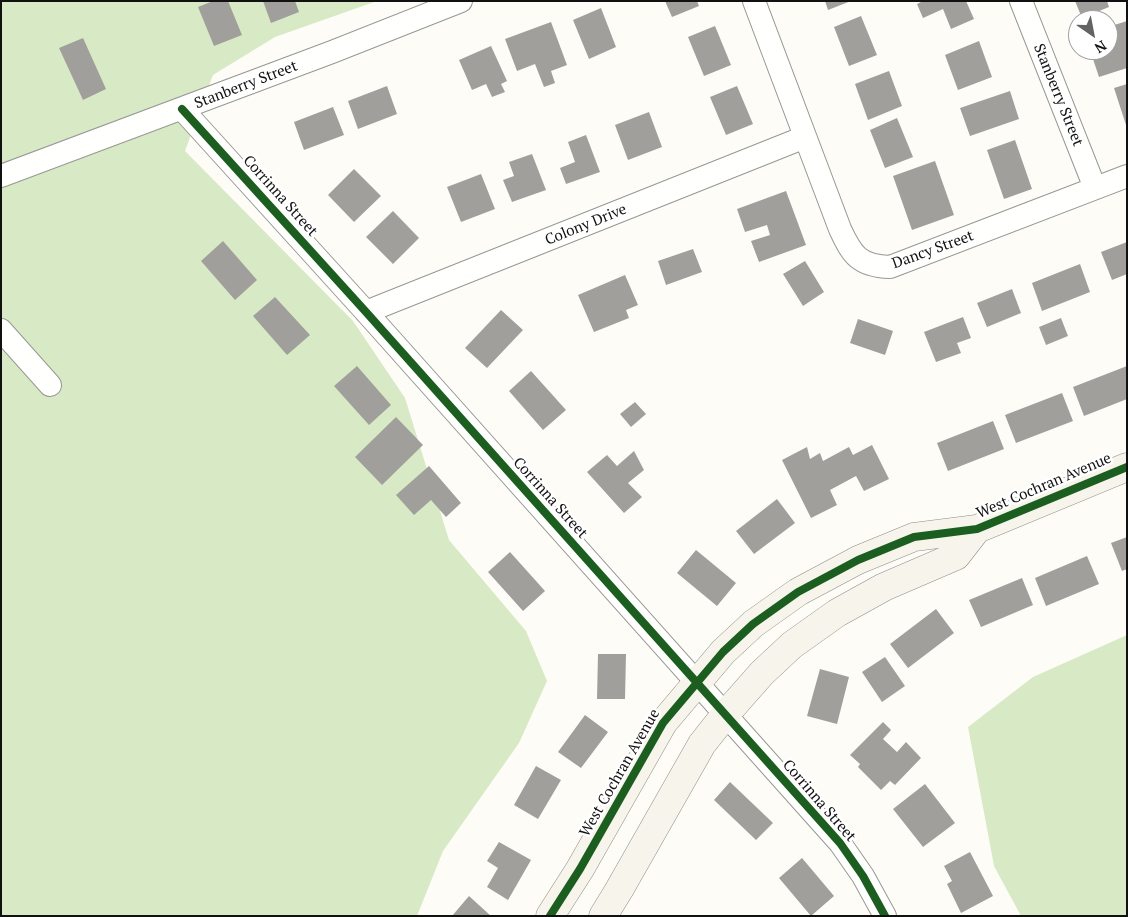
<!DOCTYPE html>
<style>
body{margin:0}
#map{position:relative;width:1128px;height:917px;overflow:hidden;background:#fdfcf7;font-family:"PT Serif",serif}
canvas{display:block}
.frame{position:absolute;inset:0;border:2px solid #111;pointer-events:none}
.north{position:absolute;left:1068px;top:10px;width:50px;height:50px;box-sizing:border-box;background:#fff;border:1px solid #a0a0a0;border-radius:50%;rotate:147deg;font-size:14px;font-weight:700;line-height:20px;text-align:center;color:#111}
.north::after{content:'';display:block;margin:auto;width:18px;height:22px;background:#646362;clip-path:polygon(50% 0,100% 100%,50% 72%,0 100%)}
</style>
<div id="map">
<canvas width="1128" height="917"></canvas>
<div class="frame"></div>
<div class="north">N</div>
</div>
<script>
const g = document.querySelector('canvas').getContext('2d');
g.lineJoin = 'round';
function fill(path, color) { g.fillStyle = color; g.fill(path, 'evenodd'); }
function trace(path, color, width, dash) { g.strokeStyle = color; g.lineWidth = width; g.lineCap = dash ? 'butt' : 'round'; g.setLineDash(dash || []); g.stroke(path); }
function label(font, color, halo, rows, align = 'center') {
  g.font = font + ' "PT Serif",serif'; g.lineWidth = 5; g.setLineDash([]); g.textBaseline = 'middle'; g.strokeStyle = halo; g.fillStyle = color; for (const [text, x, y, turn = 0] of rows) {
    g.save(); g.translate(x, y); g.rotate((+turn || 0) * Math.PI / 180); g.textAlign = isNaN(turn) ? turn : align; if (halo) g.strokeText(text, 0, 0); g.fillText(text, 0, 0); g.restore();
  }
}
fill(new Path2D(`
 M 1,1 L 377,1 L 275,37 L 213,75 L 185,151 L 353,321 L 405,398 L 449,540 L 526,631 L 547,681 L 519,743 L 443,851 L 417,916 L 1,916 Z
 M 1127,635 L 1127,916 L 1021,916 L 994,866 L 968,727 L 1033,677 Z`), '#d8eac5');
fill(new Path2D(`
 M 213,1 L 228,1 L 242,35 L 214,46 L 198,7 Z
 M 263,1 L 295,1 L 299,12 L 271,23 Z
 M 665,1 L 697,1 L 699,6 L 672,17 Z
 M 825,1 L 851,1 L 828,10 Z
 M 923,1 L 966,1 L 974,19 L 951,29 L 943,9 L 923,18 L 917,4 Z
 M 1075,1 L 1107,1 L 1109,7 L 1082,18 Z
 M 601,8 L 616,47 L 589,59 L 573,20 Z
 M 861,16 L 877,55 L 849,66 L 834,27 Z
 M 1127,21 L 1127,68 L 1099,77 L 1090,50 L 1108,50 L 1108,27 Z
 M 551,22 L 567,65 L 551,71 L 555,83 L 544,87 L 535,64 L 517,71 L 505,39 Z
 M 715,26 L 731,65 L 704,76 L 688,37 Z
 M 83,38 L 106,89 L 83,100 L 59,48 Z
 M 979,41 L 992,77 L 958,90 L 945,55 Z
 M 491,46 L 507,81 L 501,84 L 505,92 L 492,97 L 486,84 L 472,90 L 459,60 Z
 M 889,71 L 902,106 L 868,120 L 855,84 Z
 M 1127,84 L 1127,125 L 1126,125 L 1114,88 Z
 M 387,86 L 397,114 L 358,129 L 348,101 Z
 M 737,86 L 753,124 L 726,135 L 710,97 Z
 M 1010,91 L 1019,119 L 970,136 L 960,108 Z
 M 333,107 L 344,135 L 304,150 L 294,122 Z
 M 649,112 L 662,147 L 628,160 L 615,125 Z
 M 897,118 L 913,157 L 885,168 L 870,130 Z
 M 586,135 L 600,172 L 566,184 L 560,168 L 575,162 L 568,142 Z
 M 1015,140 L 1032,189 L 1004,199 L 987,150 Z
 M 532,154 L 546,190 L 512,202 L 503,180 L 514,176 L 509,162 Z
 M 935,161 L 954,215 L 912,230 L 893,176 Z
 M 354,169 L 381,196 L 354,222 L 328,195 Z
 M 481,174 L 495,209 L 461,222 L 447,187 Z
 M 786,191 L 806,245 L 759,262 L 751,241 L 770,235 L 767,225 L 745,232 L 737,209 Z
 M 393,211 L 419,238 L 393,264 L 366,237 Z
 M 223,241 L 257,280 L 235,300 L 201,261 Z
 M 1127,242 L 1127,274 L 1112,280 L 1101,252 Z
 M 693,249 L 702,272 L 666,285 L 658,261 Z
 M 805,261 L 824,292 L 803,306 L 783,274 Z
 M 1080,264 L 1090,292 L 1042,311 L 1032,283 Z
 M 625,275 L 638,305 L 626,310 L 629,318 L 594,332 L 578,295 Z
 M 1012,289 L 1021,313 L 987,327 L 977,303 Z
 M 275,297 L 310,335 L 287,355 L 253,316 Z
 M 501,310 L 523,330 L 487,368 L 465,348 Z
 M 963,317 L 971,338 L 957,343 L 961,353 L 936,362 L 924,332 Z
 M 1061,318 L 1068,336 L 1046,345 L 1039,327 Z
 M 858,319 L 893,331 L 885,355 L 850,343 Z
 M 357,366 L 391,405 L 369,425 L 334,386 Z
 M 1127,366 L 1127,399 L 1084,416 L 1073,387 Z
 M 531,371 L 566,410 L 543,430 L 509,391 Z
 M 1062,393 L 1073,421 L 1016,443 L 1005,415 Z
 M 635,402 L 646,414 L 631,427 L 620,414 Z
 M 396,417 L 423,445 L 382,485 L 355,457 Z
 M 993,421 L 1004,449 L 948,471 L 937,443 Z
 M 872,445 L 889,479 L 864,491 L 856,476 L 830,490 L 837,505 L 811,518 L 782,460 L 807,447 L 810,459 L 820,453 L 823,461 L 849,447 L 853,455 Z
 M 634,451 L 644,470 L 628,483 L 642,497 L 624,513 L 587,472 L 607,455 L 617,466 Z
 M 429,466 L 461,503 L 446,517 L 431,500 L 414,515 L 396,495 Z
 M 777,499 L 795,523 L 754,554 L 736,531 Z
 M 1127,537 L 1127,569 L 1122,571 L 1111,543 Z
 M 696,550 L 736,583 L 717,606 L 677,573 Z
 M 510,552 L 545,591 L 523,611 L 488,572 Z
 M 1087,556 L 1099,584 L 1046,606 L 1035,578 Z
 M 1022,578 L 1033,605 L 981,627 L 969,600 Z
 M 936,609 L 954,633 L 908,668 L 890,644 Z
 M 598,654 L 626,654 L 625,699 L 597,699 Z
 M 885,657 L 905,686 L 882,702 L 862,672 Z
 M 820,669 L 849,677 L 837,724 L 807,716 Z
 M 585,715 L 608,732 L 581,768 L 558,752 Z
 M 883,722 L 891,730 L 883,739 L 897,752 L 906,742 L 921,758 L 895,785 L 890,781 L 881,790 L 858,767 L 860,764 L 850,755 Z
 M 536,766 L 561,780 L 538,819 L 514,805 Z
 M 730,782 L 773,823 L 756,840 L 714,800 Z
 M 925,784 L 955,823 L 923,847 L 893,809 Z
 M 499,842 L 531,860 L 508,900 L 487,887 L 498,868 L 487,861 Z
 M 970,852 L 993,896 L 961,913 L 947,884 L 952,881 L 944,866 Z
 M 802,858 L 834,896 L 811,916 L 779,878 Z
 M 469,896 L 491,916 L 452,916 Z`), '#a19f9c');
const street = new Path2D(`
 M 754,1 L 840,229 C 852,255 859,266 890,267 L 1127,176
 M 1021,1 L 1095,188
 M 182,109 L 366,312 L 840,843 L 863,876 L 885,916
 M 1,176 L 332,52 L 461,1
 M 366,312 L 805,137
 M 1,330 L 50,385`);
const secondary = new Path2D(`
 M 550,916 L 580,869 L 663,723 L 723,652 L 753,624 L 798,592 L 858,560 L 914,537 L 977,529 L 1127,467
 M 603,916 L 619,890 L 702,744 L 725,715 L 762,673 L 792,645 L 837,613 L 884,587 L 956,556 L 977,529`);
trace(street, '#979795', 24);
trace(secondary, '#8e8d8b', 29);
trace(street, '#fffffe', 22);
trace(secondary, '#f6f4eb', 28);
trace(new Path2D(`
 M 182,109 L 366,312 L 840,843 L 863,876 L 885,916
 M 550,916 L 580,869 L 663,723 L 723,652 L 753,624 L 798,592 L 858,560 L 914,537 L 977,529 L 1127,467`), '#1b5e20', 8);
label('15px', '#111', '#fff', [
 ["Stanberry Street",246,85,-21],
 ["Stanberry Street",1058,95,68],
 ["Corrinna Street",280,196,48],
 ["Colony Drive",586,225,-22],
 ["Dancy Street",933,250,-20],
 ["West Cochran Avenue",1044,486,-23],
 ["Corrinna Street",550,498,48],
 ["West Cochran Avenue",620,773,-60],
 ["Corrinna Street",819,801,49]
]);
</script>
